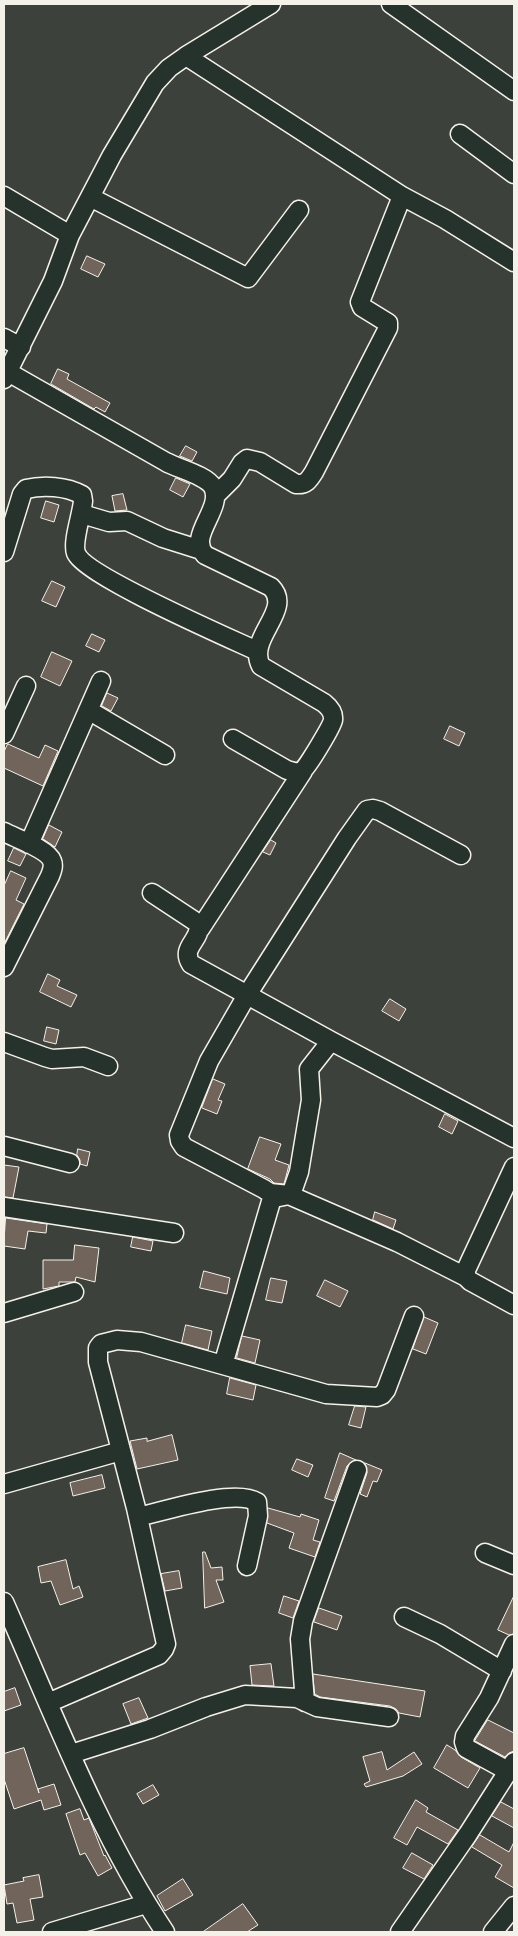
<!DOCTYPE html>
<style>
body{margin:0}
#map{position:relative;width:518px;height:1936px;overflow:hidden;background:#3c423b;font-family:Mali,sans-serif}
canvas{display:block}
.frame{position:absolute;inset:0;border:5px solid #f4f1e8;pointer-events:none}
</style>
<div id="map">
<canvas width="518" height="1936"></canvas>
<div class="frame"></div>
</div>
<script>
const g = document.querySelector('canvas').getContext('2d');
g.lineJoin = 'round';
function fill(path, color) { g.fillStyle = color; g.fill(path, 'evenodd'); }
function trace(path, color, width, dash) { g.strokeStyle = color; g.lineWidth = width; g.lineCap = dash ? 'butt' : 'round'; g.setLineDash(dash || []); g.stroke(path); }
const building = new Path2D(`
 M 87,256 L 105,264 L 98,277 L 81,269 Z
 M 58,369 L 69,374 L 67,379 L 110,403 L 105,412 L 96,407 L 94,409 L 51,384 Z
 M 186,446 L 197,452 L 192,461 L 180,456 Z
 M 176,478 L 190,484 L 183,497 L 170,490 Z
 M 123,494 L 127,510 L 115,511 L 112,496 Z
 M 46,501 L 59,505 L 54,522 L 41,518 Z
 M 52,581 L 65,587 L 56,607 L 42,601 Z
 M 92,634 L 105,640 L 99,652 L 86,646 Z
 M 52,652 L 72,661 L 60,686 L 41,677 Z
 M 107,693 L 118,698 L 111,711 L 102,706 Z
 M 450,726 L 465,733 L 459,746 L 444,739 Z
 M 8,744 L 39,758 L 45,745 L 58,751 L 43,786 L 4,768 L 4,752 Z
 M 49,825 L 62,832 L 55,847 L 43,839 Z
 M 271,840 L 276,843 L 270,855 L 263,852 Z
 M 14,848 L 26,854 L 20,866 L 8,861 Z
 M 11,871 L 26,878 L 16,900 L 24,904 L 4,944 L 4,886 Z
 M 48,974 L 60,980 L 57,986 L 77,995 L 71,1007 L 40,992 Z
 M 390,999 L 406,1009 L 399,1021 L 382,1011 Z
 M 47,1027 L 59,1030 L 56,1044 L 44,1041 Z
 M 213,1079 L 225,1084 L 218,1100 L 222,1101 L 217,1114 L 202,1108 Z
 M 445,1114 L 458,1121 L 452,1134 L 439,1127 Z
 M 260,1137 L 281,1144 L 275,1160 L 289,1165 L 284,1184 L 274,1183 L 270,1179 L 248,1169 Z
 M 78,1149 L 90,1152 L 87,1166 L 80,1164 L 80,1160 L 77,1155 Z
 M 4,1165 L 19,1167 L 13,1198 L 4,1197 Z
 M 375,1212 L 396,1220 L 393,1229 L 373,1220 Z
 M 6,1218 L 47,1224 L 46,1233 L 28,1231 L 25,1249 L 4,1246 Z
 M 133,1237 L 153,1241 L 151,1251 L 131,1247 Z
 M 75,1245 L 99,1248 L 95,1282 L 76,1277 L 75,1282 L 59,1282 L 59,1286 L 43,1289 L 43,1260 L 73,1260 Z
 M 204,1271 L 230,1278 L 227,1294 L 200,1288 Z
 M 271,1278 L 287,1281 L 282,1303 L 266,1300 Z
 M 325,1280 L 348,1291 L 340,1307 L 317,1296 Z
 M 424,1317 L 438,1323 L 426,1354 L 413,1349 Z
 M 186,1325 L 212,1331 L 208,1350 L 182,1343 Z
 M 242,1336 L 260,1340 L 255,1363 L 237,1358 Z
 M 230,1378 L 256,1385 L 253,1400 L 227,1394 Z
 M 355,1406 L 366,1407 L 361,1428 L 349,1425 Z
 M 172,1435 L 178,1460 L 137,1469 L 130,1441 L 147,1438 L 147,1441 Z
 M 340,1453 L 356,1460 L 351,1462 L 347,1466 L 334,1501 L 325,1498 Z
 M 297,1459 L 313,1465 L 308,1477 L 292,1470 Z
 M 365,1463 L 382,1470 L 377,1482 L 373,1481 L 367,1497 L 360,1494 L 367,1473 Z
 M 102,1475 L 105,1488 L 73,1496 L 70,1483 Z
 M 268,1508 L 300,1517 L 301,1514 L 319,1520 L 313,1540 L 320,1542 L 315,1557 L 289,1548 L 294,1533 L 267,1523 Z
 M 203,1552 L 205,1552 L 211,1568 L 222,1567 L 223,1580 L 216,1580 L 224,1602 L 205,1608 Z
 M 66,1560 L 73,1589 L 79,1586 L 83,1597 L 60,1605 L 51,1581 L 41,1583 L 38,1567 Z
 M 179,1571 L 182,1588 L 165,1591 L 161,1574 Z
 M 284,1596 L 299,1601 L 293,1618 L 279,1613 Z
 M 514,1596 L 514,1634 L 509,1635 L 498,1630 Z
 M 319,1608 L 342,1616 L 337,1630 L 314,1622 Z
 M 271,1664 L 274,1686 L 252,1685 L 250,1666 Z
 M 313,1674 L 425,1691 L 420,1717 L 399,1713 L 396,1709 L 390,1706 L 320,1697 L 315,1694 Z
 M 15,1688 L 21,1705 L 4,1711 L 4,1692 Z
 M 139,1698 L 148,1718 L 131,1724 L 123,1704 Z
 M 488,1720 L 514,1733 L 514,1751 L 509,1753 L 505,1757 L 475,1741 Z
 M 447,1745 L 455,1750 L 461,1757 L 480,1768 L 468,1788 L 434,1768 Z
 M 24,1748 L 39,1793 L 38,1789 L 54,1784 L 61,1805 L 44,1810 L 41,1800 L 14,1809 L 4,1779 L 4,1754 Z
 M 382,1752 L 387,1770 L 414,1752 L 422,1764 L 403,1776 L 366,1787 L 364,1784 L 370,1781 L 363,1757 Z
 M 153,1785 L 159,1795 L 143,1804 L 137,1794 Z
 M 416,1800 L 428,1808 L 426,1812 L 458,1830 L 448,1844 L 417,1827 L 407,1845 L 394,1838 Z
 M 501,1802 L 514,1809 L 514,1828 L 492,1816 Z
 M 80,1809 L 84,1820 L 89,1818 L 104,1856 L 105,1855 L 112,1868 L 98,1876 L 85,1853 L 80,1855 L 66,1814 Z
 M 480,1835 L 509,1852 L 514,1842 L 514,1888 L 495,1877 L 502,1865 L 472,1847 Z
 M 412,1853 L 433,1865 L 424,1879 L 403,1868 Z
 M 39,1875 L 43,1897 L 30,1899 L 34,1920 L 17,1923 L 13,1903 L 7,1904 L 4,1885 L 24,1881 L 23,1878 Z
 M 183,1879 L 193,1895 L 165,1911 L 157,1896 Z
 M 243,1904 L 258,1925 L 247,1932 L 203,1932 Z`);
fill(building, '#70645b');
trace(building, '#f4f1e8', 1);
const minor = new Path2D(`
 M 391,4 L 514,91
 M 186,56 L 402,196 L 445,219 L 514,262
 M 460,134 L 514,174
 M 4,196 L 70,235
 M 90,197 L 248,278 L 299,210
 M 4,338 L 21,347
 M 8,372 C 61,402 113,432 166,462 C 179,469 206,475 213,487 C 224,509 187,535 205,555 L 271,587 C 294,610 246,638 261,666 L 324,703 C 329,707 334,712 333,720 C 332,726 307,768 302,771 C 297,774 292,771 287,770 L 233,739
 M 4,379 L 53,281 L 70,235 L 112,155 L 155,83 L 169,68 L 186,56 L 271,4
 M 215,496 L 232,479 L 242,463 L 247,459 L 260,462 L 296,484 C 306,485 309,480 314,472 L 388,328 L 388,323 L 362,307 L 360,302 L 402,196
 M 82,514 L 109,522 L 127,521 L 163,538 L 201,550
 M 4,552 L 22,494 L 26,489 C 43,485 66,486 82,495 L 83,501 C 82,514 72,542 76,553 C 84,575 229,638 257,651
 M 88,710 L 165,755
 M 4,734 L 26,686
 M 4,832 C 15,838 48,849 52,861 C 54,866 52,871 50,876 L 4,967
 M 29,844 L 101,681
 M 152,893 L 199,924 C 201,941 180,947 191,964 L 331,1041 L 514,1138
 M 200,929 L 303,771
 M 4,1042 L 45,1057 L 52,1059 L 84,1057 L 108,1066
 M 4,1146 L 70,1163
 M 514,1167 L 466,1270 L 466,1277 L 470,1281 L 514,1305
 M 270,1193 L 289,1195 L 397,1242 L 466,1277
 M 279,1197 L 289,1195 L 293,1189 L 299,1172 L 311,1100 L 309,1069 L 331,1041
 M 4,1207 L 174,1233
 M 4,1313 L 74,1292
 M 223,1365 L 272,1198 L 270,1193 L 264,1189 L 184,1147 L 180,1141 L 179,1135 L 209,1061 L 247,995 L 347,838 L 367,810 L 373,809 L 380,811 L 461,855
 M 4,1484 L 121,1451
 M 138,1517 C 164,1511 235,1488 257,1502 L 258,1516 L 247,1566
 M 485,1553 L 514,1565
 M 4,1602 C 53,1712 98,1832 165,1932
 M 404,1617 L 440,1634 L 502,1671
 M 305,1702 L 300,1639 L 303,1621 L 357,1470
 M 48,1703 L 159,1655 L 164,1649 L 166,1644 L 136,1508 L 98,1362 L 98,1348 L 101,1344 L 117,1340 L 141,1342 L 326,1394 L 377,1397 L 382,1395 L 386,1390 L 414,1316
 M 71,1754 L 150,1729 L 206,1707 L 245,1695 L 297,1698 L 317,1707 L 389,1717
 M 508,1771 L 466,1748 L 464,1742 L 465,1736 L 489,1698 L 514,1644
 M 52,1932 L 146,1904
 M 400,1932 L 468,1834 L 514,1762
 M 493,1932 L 514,1906`);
trace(minor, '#f4f1e8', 21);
trace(minor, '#26332d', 18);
</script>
